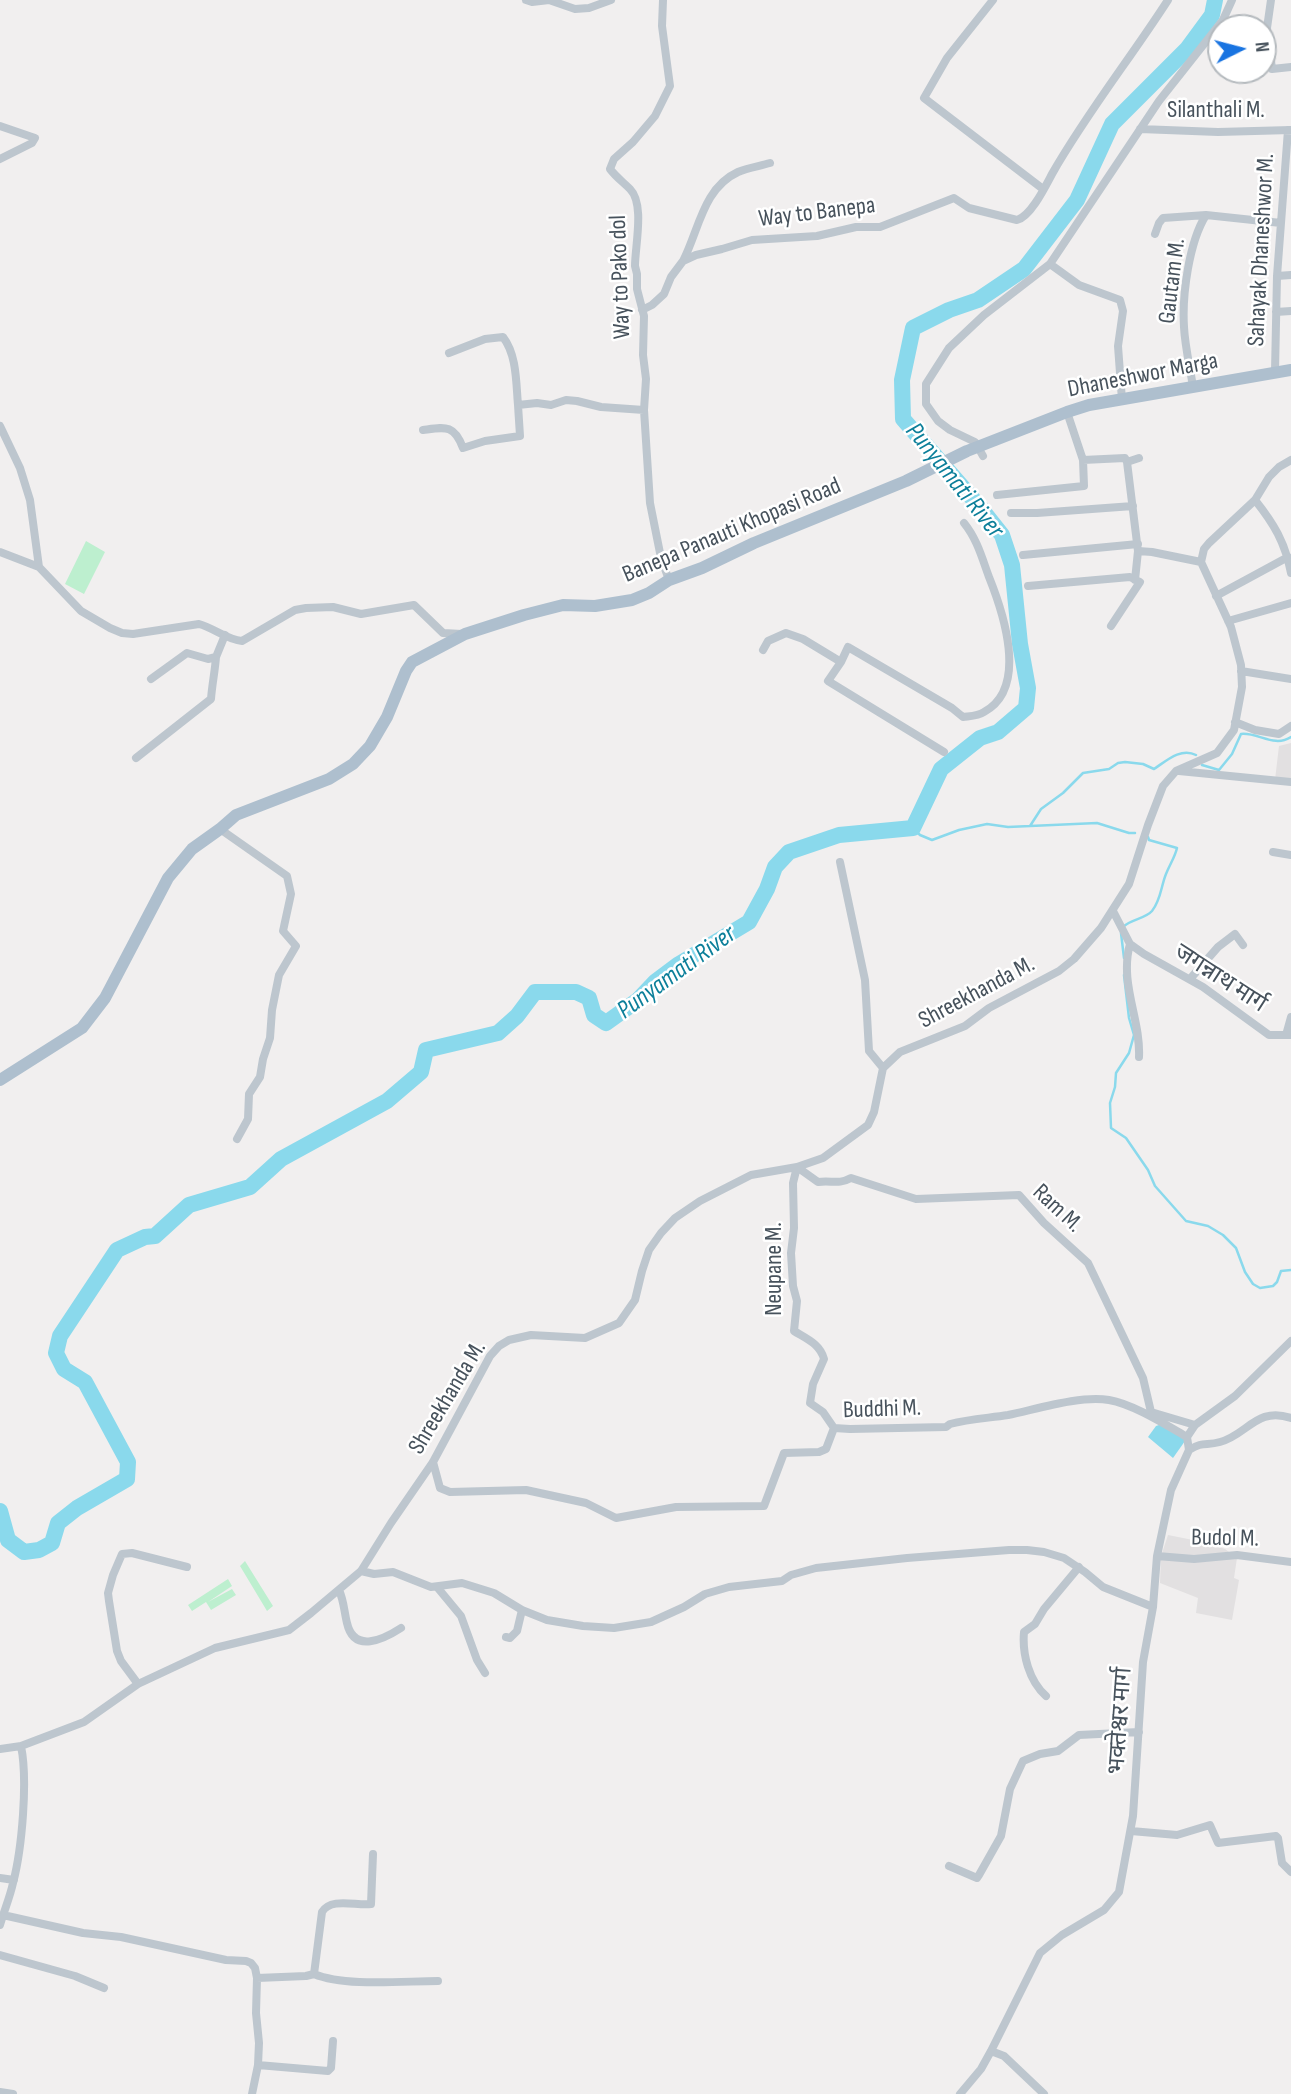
<!DOCTYPE html>
<meta charset="utf-8">
<style>
body{margin:0}
#map{position:relative;width:1291px;height:2094px;overflow:hidden;background:#f1efef;font-family:"Sofia Sans Condensed",sans-serif}
canvas{display:block}
.north{position:absolute;left:1207px;top:14px;width:70px;height:70px;box-sizing:border-box;background:#fff;border:2px solid #b5babe;border-radius:50%;rotate:84deg;font-size:19px;font-weight:700;line-height:28px;text-align:center;color:#47525c}
.north::after{content:'';display:block;margin:auto;width:24px;height:32px;background:#1974e1;clip-path:polygon(50% 0,100% 100%,50% 72%,0 100%)}
</style>
<div id="map">
<canvas width="1291" height="2094"></canvas>
<div class="north">N</div>
</div>
<script>
const g = document.querySelector('canvas').getContext('2d');
g.lineJoin = 'round';
function fill(path, color) { g.fillStyle = color; g.fill(path, 'evenodd'); }
function trace(path, color, width, dash) { g.strokeStyle = color; g.lineWidth = width; g.lineCap = dash ? 'butt' : 'round'; g.setLineDash(dash || []); g.stroke(path); }
function label(font, color, halo, rows, align = 'center') {
  g.font = font + ' "Sofia Sans Condensed","Noto Sans Devanagari",sans-serif'; g.lineWidth = 5; g.setLineDash([]); g.textBaseline = 'middle'; g.strokeStyle = halo; g.fillStyle = color; for (const [text, x, y, turn = 0] of rows) {
    g.save(); g.translate(x, y); g.rotate((+turn || 0) * Math.PI / 180); g.textAlign = isNaN(turn) ? turn : align; if (halo) g.strokeText(text, 0, 0); g.fillText(text, 0, 0); g.restore();
  }
}
fill(new Path2D(`
 M 1291,743 L 1291,782 L 1275,780 L 1279,746 Z
 M 1168,1535 L 1208,1543 L 1225,1549 L 1237,1558 L 1234,1578 L 1239,1580 L 1232,1620 L 1196,1613 L 1198,1598 L 1160,1583 L 1161,1556 Z`), '#e2e0e1');
fill(new Path2D(`
 M 86,541 L 105,552 L 84,594 L 65,584 Z
 M 245,1561 L 273,1606 L 267,1611 L 240,1566 Z
 M 228,1579 L 232,1586 L 208,1602 L 232,1589 L 236,1595 L 211,1610 L 206,1602 L 192,1611 L 188,1605 Z`), '#bdefcf');
fill(new Path2D(`
 M 1162,1424 L 1184,1439 L 1185,1441 L 1173,1458 L 1148,1437 L 1156,1426 Z`), '#8ad9ec');
trace(new Path2D(`
 M 1202,765 L 1219,770 L 1232,754 L 1241,734 C 1258,732 1274,748 1291,737
 M 1030,826 L 1041,809 L 1063,793 L 1083,773 L 1109,769 L 1118,763 L 1125,762 L 1143,764 L 1154,769 C 1166,761 1181,747 1196,755
 M 913,828 L 920,835 L 932,840 L 959,830 L 987,824 L 1008,827 L 1097,823 L 1129,833 L 1135,833
 M 1123,927 C 1131,919 1145,919 1152,911 C 1161,900 1161,886 1166,874 C 1170,864 1175,857 1177,848 L 1149,840 L 1148,837
 M 1121,933 L 1124,958
 M 1124,975 L 1129,1018 L 1134,1035 L 1129,1053 L 1116,1073 L 1115,1087 L 1110,1103 L 1111,1128 L 1126,1138 L 1148,1170 L 1155,1186 L 1186,1221 L 1208,1226 L 1223,1235 L 1236,1248 L 1245,1272 L 1253,1284 L 1260,1288 L 1273,1286 L 1277,1282 L 1281,1271 L 1291,1270`), '#8ad9ec', 2.5);
trace(new Path2D(`
 M 0,1511 L 8,1540 L 24,1552 L 39,1550 L 52,1543 L 58,1523 L 77,1508 L 127,1479 L 128,1462 L 85,1382 L 64,1369 L 56,1353 L 60,1336 L 117,1250 L 145,1237 L 155,1236 L 189,1205 L 250,1187 L 281,1159 L 387,1101 L 421,1072 L 426,1050 L 498,1033 L 517,1016 L 535,992 L 576,992 L 589,998 L 594,1015 L 606,1023 L 638,1000 L 655,982 L 679,964 L 749,922 L 767,889 L 775,867 L 789,852 L 839,835 L 913,828 L 941,769 L 980,738 L 998,732 L 1026,708 L 1028,688 L 1020,644 L 1012,565 L 1002,535 L 979,506 L 903,419 L 902,380 L 913,328 L 949,310 L 978,300 L 1024,269 L 1077,200 L 1112,124 L 1187,49 L 1212,15 L 1215,0`), '#8ad9ec', 16);
trace(new Path2D(`
 M 526,0 L 532,2 L 549,0 L 575,9 L 589,8 L 611,0
 M 663,0 L 662,26 L 670,86 L 655,116 L 633,142 L 614,159 L 610,169 C 616,177 623,182 630,189 C 645,204 635,246 635,266 L 637,274 L 637,289 L 644,316 L 643,355 L 646,379 L 644,410 L 650,503 L 661,558 L 669,580
 M 993,0 L 947,58 L 924,98 L 1043,189
 M 1271,0 L 1267,28 L 1272,69 L 1291,67
 M 0,126 L 35,138 L 32,143 L 0,159
 M 1140,129 L 1218,132 L 1291,130
 M 1155,234 L 1159,223 L 1163,218 L 1206,215
 M 683,261 C 699,230 703,188 738,172 C 747,168 760,166 770,163
 M 1050,264 L 1079,285 L 1120,300 L 1123,311 L 1118,346 L 1122,400
 M 1277,276 L 1291,275
 M 642,310 L 652,305 L 664,294 L 671,277 L 683,261 L 696,255 L 722,249 L 752,240 L 817,236 L 856,227 L 880,227 L 954,198 L 969,208 L 1017,220 C 1031,216 1045,187 1052,174 C 1086,114 1130,59 1168,0
 M 1276,312 L 1291,311
 M 449,353 L 485,339 L 503,337 C 517,355 516,383 518,405 L 537,403 L 551,405 L 566,400 L 577,401 L 601,407 L 644,410
 M 1275,371 L 1277,276 L 1288,130
 M 1193,387 C 1190,367 1185,347 1184,327 C 1182,295 1189,242 1206,215 L 1281,223
 M 1067,412 L 1083,460 L 1125,458 L 1127,462
 M 0,426 L 20,468 L 30,500 L 39,567
 M 423,430 C 445,427 454,424 463,448 L 485,441 L 520,436 L 518,405
 M 983,456 L 975,442 L 950,430 L 938,421 L 926,404 L 926,384 L 949,348 L 984,315 L 1050,264 L 1159,101 L 1223,20 L 1232,0
 M 1139,458 L 1127,462 L 1138,551 L 1152,552 L 1201,562
 M 997,495 L 1084,486 L 1083,460
 M 1255,500 C 1274,524 1285,542 1291,573
 M 1011,513 L 1037,513 L 1133,506
 M 0,552 L 39,567 L 81,611 L 110,628 L 122,633 L 133,634 L 199,624 C 214,628 227,640 242,641 L 295,610 L 306,608 L 333,607 L 361,614 L 414,605 L 443,633 L 462,634
 M 1023,555 L 1138,544
 M 1135,580 L 1138,551
 M 1028,586 L 1130,577 L 1140,582 L 1111,626
 M 1216,596 L 1288,557
 M 1228,621 L 1291,603
 M 763,650 L 768,641 L 786,633 L 803,639 L 841,662 L 848,647 L 952,708 L 963,717 C 970,716 978,716 984,712 C 1029,688 1003,612 989,577 C 982,558 977,539 964,523
 M 841,662 L 828,681 L 944,752
 M 1241,671 L 1291,679
 M 151,679 L 187,653 L 208,659 L 216,657 L 225,635
 M 1235,722 L 1255,730 L 1279,734 L 1291,726
 M 136,758 L 211,699 C 212,685 215,671 216,657
 M 1179,771 L 1291,782
 M 220,829 L 287,876 L 291,894 L 283,931 L 296,946 L 279,975 L 272,1010 L 270,1038 L 263,1059 L 260,1077 L 249,1094 L 248,1119 L 237,1139
 M 1273,852 L 1291,855
 M 840,862 L 865,980 L 869,1051 L 883,1068
 M 1113,911 L 1130,944 C 1119,983 1141,1020 1139,1057
 M 1130,944 L 1144,954 L 1203,987 L 1269,1035 L 1291,1035
 M 1190,979 L 1218,947 L 1235,934 L 1243,945
 M 1286,1035 L 1291,1017
 M 834,1428 L 823,1412 L 810,1403 L 813,1384 L 824,1359 C 820,1344 807,1339 794,1331 L 797,1301 L 793,1286 L 791,1253 L 794,1228 L 793,1183 L 797,1167 L 818,1182 C 832,1180 838,1185 851,1178 L 916,1199 L 1019,1195 L 1044,1223 L 1088,1263 L 1143,1378 L 1151,1412 L 1195,1425
 M 1189,1450 C 1203,1441 1206,1446 1220,1442 C 1247,1435 1257,1406 1291,1418
 M 433,1462 L 440,1488 L 450,1492 L 526,1490 L 586,1503 L 616,1518 L 676,1507 L 764,1506 L 784,1453 L 819,1452 L 826,1449 L 834,1428 L 850,1429 L 946,1427 L 950,1424 C 969,1419 989,1418 1008,1415 C 1037,1409 1081,1395 1109,1400 C 1133,1404 1166,1425 1187,1437
 M 1157,1556 L 1194,1559 L 1237,1555 L 1291,1562
 M 361,1571 L 374,1574 L 393,1572 L 431,1587 L 462,1583 L 494,1593 L 522,1610 L 547,1620 L 583,1626 L 614,1628 L 651,1622 L 684,1607 L 705,1594 L 729,1587 L 782,1581 L 791,1575 L 816,1568 L 907,1558 L 1009,1550 L 1027,1550 L 1044,1552 L 1064,1558 L 1085,1572 L 1103,1587 L 1153,1607
 M 437,1587 L 461,1616 L 477,1660 L 485,1673
 M 339,1590 C 344,1601 344,1611 347,1623 C 354,1654 384,1639 401,1628
 M 506,1637 L 510,1638 L 517,1631 L 522,1610
 M 138,1684 L 121,1661 L 117,1651 L 109,1601 L 108,1593 L 113,1575 L 122,1554 L 132,1553 L 187,1567
 M 1046,1696 C 1029,1681 1022,1654 1024,1632 L 1035,1624 L 1044,1609 L 1079,1567
 M 0,1749 L 21,1746 L 84,1722 L 138,1684 L 215,1648 L 289,1630 L 311,1613 L 361,1571 L 391,1523 L 433,1462 L 490,1356 L 499,1346 L 509,1340 L 531,1335 L 585,1338 L 619,1323 L 635,1300 L 642,1271 L 649,1250 L 661,1233 L 675,1218 L 700,1201 L 751,1175 L 797,1167 L 823,1158 L 868,1125 L 874,1112 L 883,1068 L 900,1052 L 965,1026 L 989,1008 L 1059,971 L 1074,959 L 1101,928 L 1129,884 L 1148,825 L 1163,786 L 1176,771 L 1217,753 L 1234,730 L 1242,687 L 1241,665 L 1231,627 L 1201,562 L 1204,549 L 1209,543 L 1255,500 L 1269,477 L 1279,467 L 1291,460
 M 1131,1831 L 1177,1835 L 1210,1825 L 1218,1843 L 1276,1836 L 1278,1838 L 1282,1863 L 1291,1872
 M 949,1866 L 977,1878 L 979,1875 L 1001,1836 L 1010,1789 L 1023,1761 L 1040,1754 L 1058,1751 L 1079,1735 L 1139,1732
 M 0,1878 L 14,1880
 M 3,1915 L 83,1933 L 121,1937 L 226,1960 L 246,1961 L 251,1963 L 255,1968 L 257,1978 L 256,2013 L 259,2043 L 258,2065 L 252,2094
 M 0,1925 C 4,1911 10,1897 13,1883 C 22,1849 28,1780 21,1746
 M 0,1955 L 75,1976 L 104,1988
 M 314,1974 C 345,1987 403,1981 438,1981
 M 257,1978 L 306,1976 L 314,1974 L 322,1912 C 331,1897 356,1906 371,1904 L 373,1854
 M 991,2051 L 1004,2056 L 1044,2094
 M 258,2065 L 328,2071 L 331,2068 L 333,2041
 M 0,2092 L 13,2094
 M 960,2094 L 981,2069 L 991,2051 L 1040,1953 L 1062,1935 L 1104,1910 L 1119,1892 L 1133,1816 L 1143,1662 L 1153,1607 L 1157,1556 L 1171,1490 L 1189,1450 L 1187,1437 L 1195,1425 L 1235,1396 L 1291,1341`), '#bdc6ce', 8);
trace(new Path2D(`
 M 0,1080 L 82,1028 L 105,998 L 168,878 L 192,849 L 220,829 L 236,815 L 329,779 L 353,764 L 370,746 L 387,717 L 406,671 L 412,662 L 465,634 L 524,615 L 563,605 L 595,606 L 632,600 L 649,593 L 669,580 L 702,568 L 754,543 L 906,481 L 967,451 L 1067,412 L 1089,405 L 1291,370`), '#aebfce', 12);
label('24px', '#47525c', '#fff', [
 ["Silanthali M.",1216,111],
 ["Way to Banepa",817,213,-7],
 ["Sahayak Dhaneshwor M.",1262,250,-87],
 ["Way to Pako dol",621,277,-92],
 ["Gautam M.",1173,281,-83],
 ["Dhaneshwor Marga",1143,376,-11],
 ["Banepa Panauti Khopasi Road",732,531,-23],
 ["जगन्नाथ मार्ग",1220,979,33],
 ["Shreekhanda M.",977,993,-28],
 ["Ram M.",1057,1209,43],
 ["Neupane M.",775,1269,-90],
 ["Shreekhanda M.",448,1398,-59],
 ["Buddhi M.",882,1410,-2],
 ["Budol M.",1225,1539,1],
 ["भक्तेश्वर मार्ग",1121,1721,-86]
]);
label('italic 26px', '#0c7f9a', '#fff', [
 ["Punyamati River",954,481,51],
 ["Punyamati River",677,973,-36]
]);
</script>
